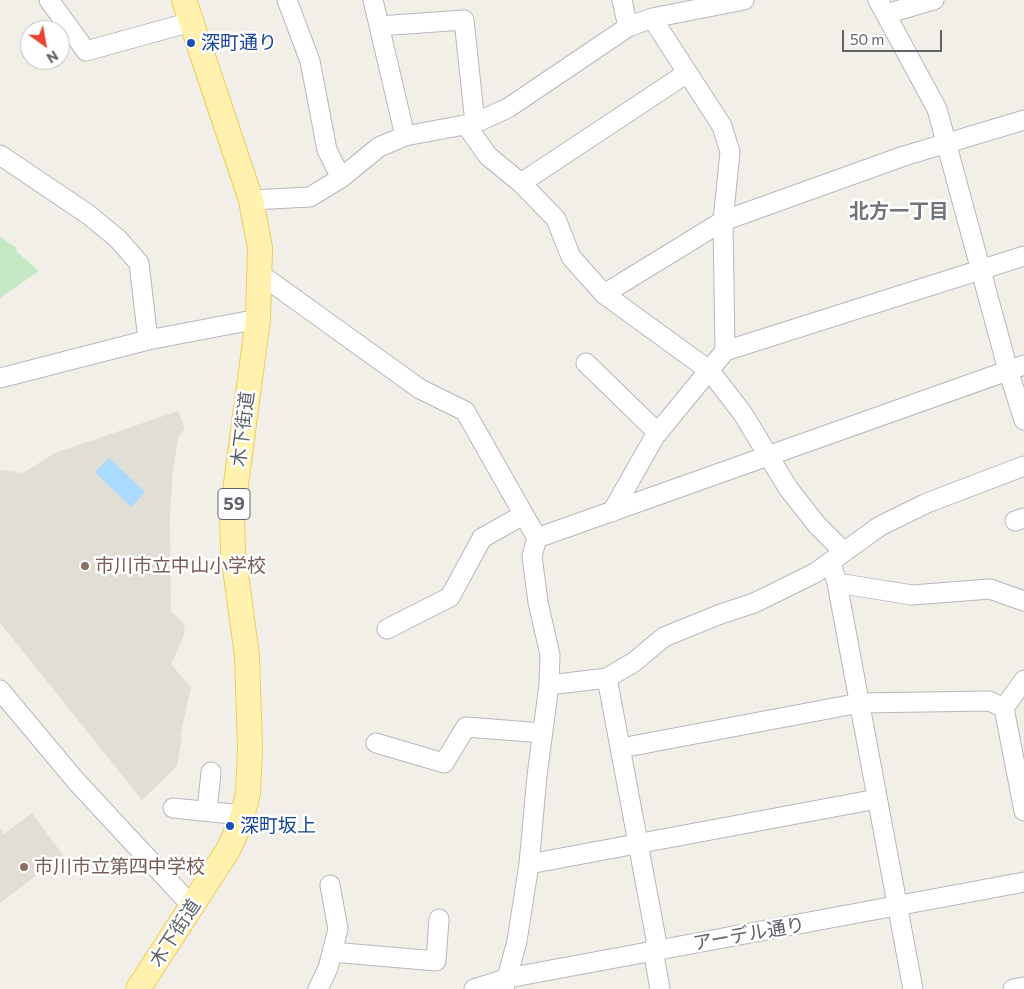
<!DOCTYPE html>
<meta charset="utf-8">
<style>
body{margin:0}
#map{position:relative;width:1024px;height:989px;overflow:hidden;background:#f1efe8;font-family:Commissioner,sans-serif}
canvas{display:block}
.north{position:absolute;left:20px;top:20px;width:50px;height:50px;box-sizing:border-box;background:#fff;border:1px solid #bfc1c3;border-radius:50%;rotate:148deg;font-size:14px;font-weight:700;line-height:20px;text-align:center;color:#5f6368}
.north::after{content:'';display:block;margin:auto;width:18px;height:22px;background:#ea4335;clip-path:polygon(50% 0,100% 100%,50% 72%,0 100%)}
.scale{position:absolute;left:842px;top:30px;width:100px;height:22px;box-sizing:border-box;border:2px solid #5f6368;border-top:0;padding-left:6px;font-size:15px;line-height:18px;white-space:nowrap;color:#5f6368;-webkit-text-stroke:4px #fff;paint-order:stroke}
</style>
<div id="map">
<canvas width="1024" height="989"></canvas>
<div class="north">N</div>
<div class="scale">50 m</div>
</div>
<script>
const g = document.querySelector('canvas').getContext('2d');
g.lineJoin = 'round';
function fill(path, color) { g.fillStyle = color; g.fill(path, 'evenodd'); }
function trace(path, color, width, dash) { g.strokeStyle = color; g.lineWidth = width; g.lineCap = dash ? 'butt' : 'round'; g.setLineDash(dash || []); g.stroke(path); }
function label(font, color, halo, rows, align = 'center') {
  g.font = font + ' Commissioner,"Noto Sans JP",sans-serif'; g.lineWidth = 5; g.setLineDash([]); g.textBaseline = 'middle'; g.strokeStyle = halo; g.fillStyle = color; for (const [text, x, y, turn = 0] of rows) {
    g.save(); g.translate(x, y); g.rotate((+turn || 0) * Math.PI / 180); g.textAlign = isNaN(turn) ? turn : align; if (halo) g.strokeText(text, 0, 0); g.fillText(text, 0, 0); g.restore();
  }
}
fill(new Path2D(`
 M 178,411 L 185,428 L 178,438 L 172,479 L 170,519 L 171,611 L 185,625 L 183,638 L 171,664 L 191,687 L 180,737 L 182,738 L 177,766 L 142,800 L 0,623 L 0,470 L 23,473 L 55,453 Z
 M 32,813 L 63,855 L 0,903 L 0,828 L 4,834 Z`), '#e1ded6');
fill(new Path2D(`
 M 0,237 L 17,248 L 16,251 L 39,271 L 0,298 Z`), '#c5e8c5');
fill(new Path2D(`
 M 109,458 L 145,492 L 131,507 L 95,472 Z`), '#aadaff');
const minor = new Path2D(`
 M 49,0 L 86,51 L 191,22
 M 287,0 L 310,61 L 327,150 L 341,178
 M 373,0 L 405,136
 M 622,0 L 628,27
 M 878,0 L 937,109 L 1008,370 L 1024,420
 M 886,14 L 934,0
 M 379,26 L 464,20 L 475,123
 M 466,125 L 488,156 L 521,183 L 556,219 L 571,257 L 604,294 L 710,371 L 743,414 L 788,488 L 817,525 L 844,552
 M 0,155 L 89,215 L 118,239 L 139,263 L 148,340
 M 521,183 L 687,73
 M 251,200 L 310,197 L 341,178 L 379,147 L 405,136 L 475,123 L 508,108 L 628,27 L 652,18 L 744,0
 M 260,274 L 420,389 L 465,411 L 537,538 L 532,556 L 538,602 L 550,655 L 549,685 L 537,776 L 529,864 L 517,941 L 504,989
 M 604,294 L 723,221 L 904,156 L 1024,120
 M 725,351 L 1024,256
 M 586,363 L 658,433
 M 0,378 L 148,340 L 258,319
 M 612,512 L 655,436 L 725,351 L 723,221 L 730,152 L 722,126 L 652,18
 M 1015,521 L 1024,518
 M 537,538 L 1024,365
 M 831,563 L 837,583 L 913,989
 M 837,583 L 912,595 L 990,589 L 1024,601
 M 387,629 L 450,597 L 482,538 L 523,515
 M 607,678 L 656,939 L 655,961 L 660,989
 M 1024,680 L 1004,708 L 1024,811
 M 549,685 L 607,678 L 634,662 L 664,637 L 718,615 L 754,603 L 815,573 L 880,526 L 927,503 L 1024,466
 M 0,690 L 76,781 L 192,906
 M 376,743 L 444,763 L 466,727 L 543,733
 M 621,748 L 860,703 L 989,701 L 1004,708
 M 173,808 L 242,815
 M 207,811 L 211,772
 M 529,864 L 877,799
 M 332,952 L 436,961 L 439,919
 M 318,989 L 328,968 L 338,929 L 330,885
 M 474,989 L 508,978 L 1024,882
 M 1013,989 L 1024,987`);
const major = new Path2D(`
 M 138,989 L 228,850 L 240,824 L 248,794 L 250,749 L 247,656 L 233,553 L 232,514 L 258,319 L 260,248 L 251,200 L 184,0`);
trace(minor, '#b5b8bc', 21);
trace(major, '#f2c960', 26);
trace(minor, '#fff', 19);
trace(major, '#fff2af', 24);
for (const [x, y, r, color] of [
 [191,43,5,"#1a4fb4"],
 [85,566,5,"#8d6e63"],
 [230,826,5,"#1a4fb4"],
 [24,867,5,"#8d6e63"]
]) { const dot = new Path2D(); dot.arc(x, y, r, 0, 2 * Math.PI); g.fillStyle = color; g.fill(dot); trace(dot, '#fff', 2); }
for (const [x, y, w] of [
 [234,504,32]
]) { const box = new Path2D(); box.roundRect(x - w / 2, y - 15.5, w, 31, 4); g.fillStyle = '#fff'; g.fill(box); trace(box, '#5f6368', 1); }
label('bold 18px', '#5f6368', null, [
 ["59",234,504]
]);
label('19px', '#164399', '#fff', [
 ["深町通り",201,43],
 ["深町坂上",240,826]
], 'left');
label('19px', '#5f6368', '#fff', [
 ["木下街道",243,429,-83],
 ["木下街道",175,933,-57],
 ["アーデル通り",749,934,-10]
]);
label('19px', '#785e54', '#fff', [
 ["市川市立中山小学校",95,566],
 ["市川市立第四中学校",34,867]
], 'left');
label('bold 20px', '#70757a', '#fff', [
 ["北方一丁目",899,211]
]);
</script>
